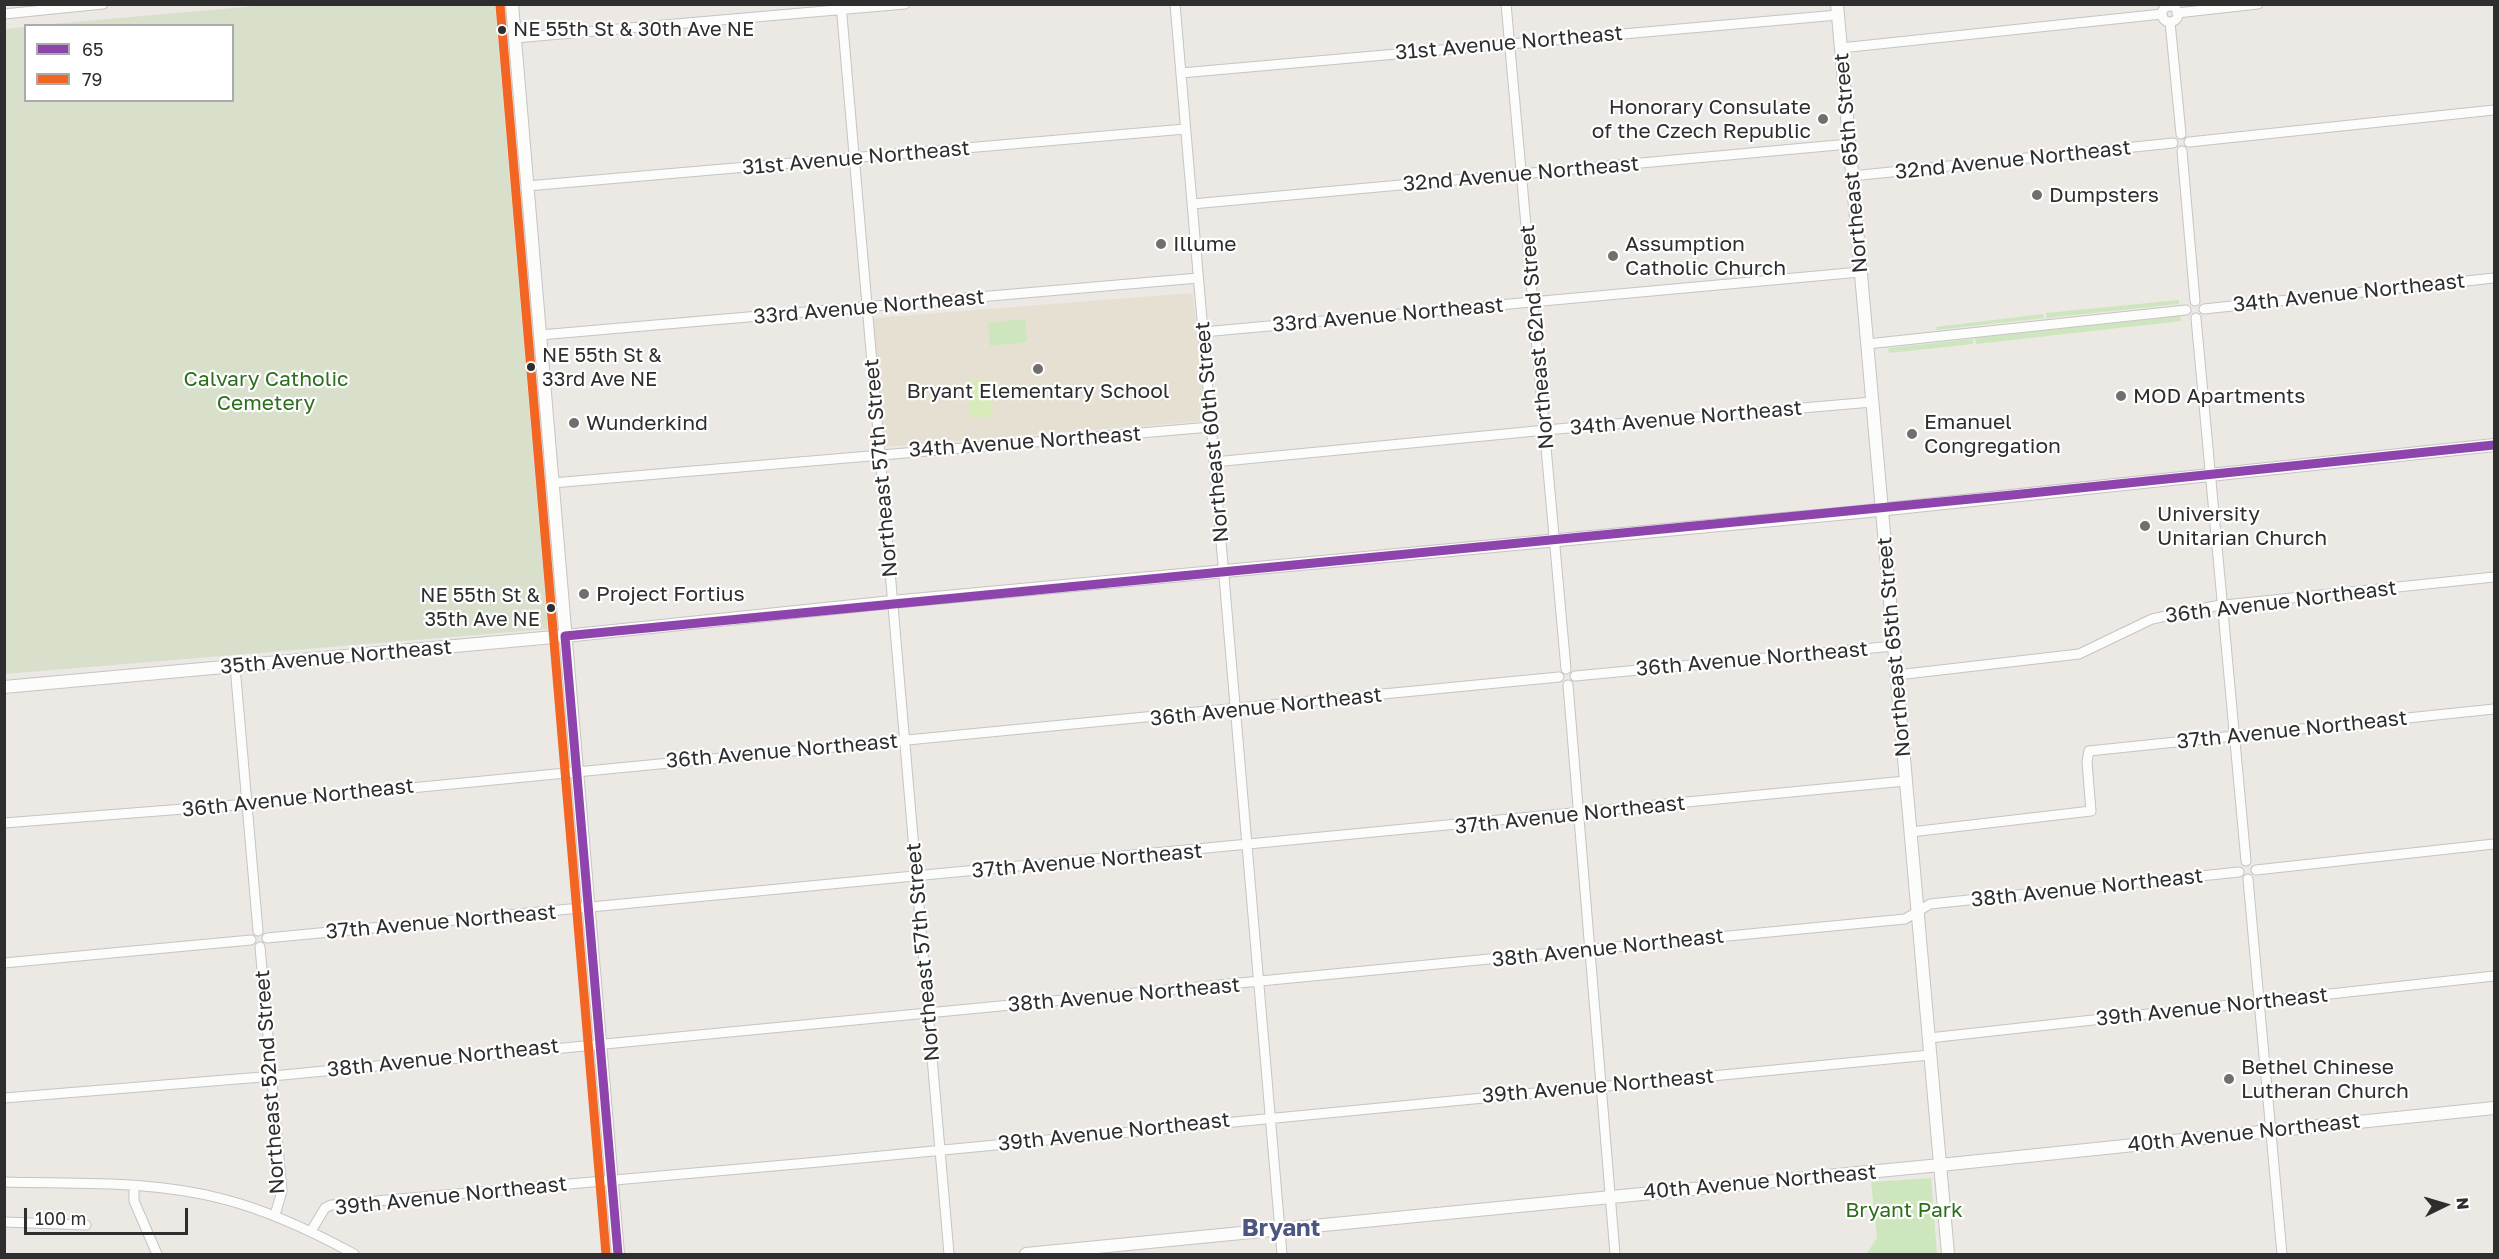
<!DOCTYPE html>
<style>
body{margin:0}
#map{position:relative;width:2499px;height:1259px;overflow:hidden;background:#ece8e4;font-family:"Golos Text",sans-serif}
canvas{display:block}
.frame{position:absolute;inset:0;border:6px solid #2e2e2e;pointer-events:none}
.legend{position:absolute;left:24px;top:24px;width:210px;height:78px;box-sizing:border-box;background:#fff;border:2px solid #ababab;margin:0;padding:8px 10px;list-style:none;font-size:18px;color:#2e2e2e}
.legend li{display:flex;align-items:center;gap:12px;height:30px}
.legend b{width:30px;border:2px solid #ababab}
.north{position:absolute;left:2415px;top:1175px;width:60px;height:60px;-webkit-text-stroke:4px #fff;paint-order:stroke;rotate:85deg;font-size:16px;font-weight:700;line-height:24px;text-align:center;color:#2e2e2e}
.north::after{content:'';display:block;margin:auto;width:21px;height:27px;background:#2e2e2e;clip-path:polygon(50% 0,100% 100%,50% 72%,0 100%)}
.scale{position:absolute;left:24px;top:1208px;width:164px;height:27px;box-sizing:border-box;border:3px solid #2e2e2e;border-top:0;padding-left:8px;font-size:18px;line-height:21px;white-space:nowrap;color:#2e2e2e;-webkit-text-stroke:4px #fff;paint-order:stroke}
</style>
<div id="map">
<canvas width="2499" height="1259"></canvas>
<div class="frame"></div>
<ul class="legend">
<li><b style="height:8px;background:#8e44ad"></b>65</li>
<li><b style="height:8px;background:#f26522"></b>79</li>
</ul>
<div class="north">N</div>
<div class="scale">100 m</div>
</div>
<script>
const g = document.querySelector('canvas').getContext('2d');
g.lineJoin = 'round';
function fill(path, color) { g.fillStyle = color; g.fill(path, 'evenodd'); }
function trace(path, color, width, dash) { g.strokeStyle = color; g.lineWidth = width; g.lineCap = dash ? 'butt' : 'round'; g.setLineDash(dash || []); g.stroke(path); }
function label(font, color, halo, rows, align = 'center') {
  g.font = font + ' "Golos Text",sans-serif'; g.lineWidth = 4.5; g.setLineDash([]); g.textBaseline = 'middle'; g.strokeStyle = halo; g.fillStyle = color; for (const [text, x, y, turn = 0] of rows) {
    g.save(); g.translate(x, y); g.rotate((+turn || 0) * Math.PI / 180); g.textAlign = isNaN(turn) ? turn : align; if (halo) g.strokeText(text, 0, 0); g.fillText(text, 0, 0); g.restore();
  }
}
fill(new Path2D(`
 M 1193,293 L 1205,421 L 883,447 L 873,318 Z`), '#e6e0d3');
fill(new Path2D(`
 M 2179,300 L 2179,304 L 2046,318 L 2046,313 Z
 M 2043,314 L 2044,318 L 1937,330 L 1936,327 Z
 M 2180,316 L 2181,321 L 1976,344 L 1975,338 Z
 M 1025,319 L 1027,342 L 990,346 L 988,323 Z
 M 1973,339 L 1973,344 L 1889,353 L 1888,348 Z
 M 1931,1178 L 1937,1254 L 1849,1254 L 1867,1253 L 1877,1238 L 1871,1182 Z`), '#cee6be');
fill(new Path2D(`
 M 267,5 L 495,5 L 548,629 L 5,674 L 5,29 L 25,27 L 26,100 L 232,100 L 232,26 L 40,25 Z`), '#d8e0cc');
fill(new Path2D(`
 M 990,379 L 993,416 L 970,418 L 967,381 Z`), '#d9eabb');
const street = new Path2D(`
 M 841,4 L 949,1254
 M 1175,4 L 1282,1254
 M 1506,4 L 1566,669
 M2162 14a8 8 0 1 1 16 0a8 8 0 1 1-16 0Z
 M 2177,13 L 2258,4
 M 4,14 L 103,4
 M 2170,22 L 2181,134
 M 515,38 L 905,4
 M 1841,48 L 2162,14
 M 1181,73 L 1838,15
 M 2189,142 L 2494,110
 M 2182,151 L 2195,301
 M 1852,176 L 2173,143
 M 527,186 L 1185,129
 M 1192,204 L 1849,144
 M 2204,309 L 2494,278
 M 2196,318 L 2246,861
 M 1203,332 L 1860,272
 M 540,335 L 1198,278
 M 1867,344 L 2186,310
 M 1214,462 L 1546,430 L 1872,402
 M 552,483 L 1211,427
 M 235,666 L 258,931
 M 1897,675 L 2079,654 L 2152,619 L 2215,606 L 2494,577
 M 1575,676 L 1894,646
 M 1568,685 L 1615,1254
 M 4,823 L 235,805 L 1559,677
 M 1911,832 L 2091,811 L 2087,762 L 2089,751 L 2494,709
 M 2256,870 L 2494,844
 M 2248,879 L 2282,1254
 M 267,938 L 1906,781
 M 260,947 L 282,1191 L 275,1215
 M 4,963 L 251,940
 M 1929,1038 L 2494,976
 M 4,1098 L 262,1077 L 1905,919 L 1930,904 L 2239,872
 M 4,1182 C 76,1184 153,1180 223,1199 C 270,1211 312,1231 354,1254
 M 134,1187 L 134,1201 L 157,1254
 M 4,1222 L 86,1225
 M 311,1231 L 325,1208 L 331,1205 L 819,1162 L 1930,1055`);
const secondary = new Path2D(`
 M 512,4 L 618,1254
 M 1837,4 L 1948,1254
 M 4,687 L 565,636 L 892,602 L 1859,512 L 2494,445
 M 1026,1254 L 1940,1165 L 2494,1108`);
trace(street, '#c5c4c5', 11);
trace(secondary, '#c5c4c5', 14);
trace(street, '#fcfcfb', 9);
trace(secondary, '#fcfcfb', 12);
trace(new Path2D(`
 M 565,636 L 2012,495 L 2494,445
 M 565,636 L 618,1254`), '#8e44ad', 9);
trace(new Path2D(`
 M 500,5 L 606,1254`), '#f26522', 9);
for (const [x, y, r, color] of [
 [502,30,5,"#2e2e2e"],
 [1823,119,6,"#706f6e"],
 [2037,195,6,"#706f6e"],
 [1161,244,6,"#706f6e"],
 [1613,256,6,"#706f6e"],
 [531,367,5,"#2e2e2e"],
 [1038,369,6,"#706f6e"],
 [2121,396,6,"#706f6e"],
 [574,423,6,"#706f6e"],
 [1912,434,6,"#706f6e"],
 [2145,526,6,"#706f6e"],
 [584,594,6,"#706f6e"],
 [551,608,5,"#2e2e2e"],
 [2229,1079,6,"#706f6e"]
]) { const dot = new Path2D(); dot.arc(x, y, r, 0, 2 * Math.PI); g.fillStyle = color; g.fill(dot); trace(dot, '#fff', 2); }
label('20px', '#2e2e2e', '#fff', [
 ["NE 55th St & 30th Ave NE",513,30],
 ["NE 55th St &",542,356],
 ["33rd Ave NE",542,380],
 ["NE 55th St &",540,596,"right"],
 ["35th Ave NE",540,620,"right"]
], 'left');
label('21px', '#2e2e2e', '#fff', [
 ["31st Avenue Northeast",1509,43,-5],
 ["31st Avenue Northeast",856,158,-5],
 ["32nd Avenue Northeast",2013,160,-6],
 ["Northeast 65th Street",1851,163,-95],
 ["32nd Avenue Northeast",1521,174,-5],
 ["34th Avenue Northeast",2349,293,-6],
 ["33rd Avenue Northeast",869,307,-5],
 ["33rd Avenue Northeast",1388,315,-5],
 ["Northeast 62nd Street",1537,337,-95],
 ["34th Avenue Northeast",1686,418,-5],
 ["Northeast 60th Street",1212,432,-95],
 ["34th Avenue Northeast",1025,442,-4],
 ["Northeast 57th Street",881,468,-95],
 ["36th Avenue Northeast",2281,602,-7],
 ["Northeast 65th Street",1894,647,-95],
 ["35th Avenue Northeast",336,657,-5],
 ["36th Avenue Northeast",1752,659,-5],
 ["36th Avenue Northeast",1266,707,-6],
 ["37th Avenue Northeast",2292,730,-6],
 ["36th Avenue Northeast",782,751,-5],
 ["36th Avenue Northeast",298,798,-6],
 ["37th Avenue Northeast",1570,815,-6],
 ["37th Avenue Northeast",1087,861,-5],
 ["38th Avenue Northeast",2087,888,-6],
 ["37th Avenue Northeast",441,922,-5],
 ["38th Avenue Northeast",1608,948,-6],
 ["Northeast 57th Street",923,952,-95],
 ["38th Avenue Northeast",1124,995,-5],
 ["39th Avenue Northeast",2212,1007,-6],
 ["38th Avenue Northeast",443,1058,-6],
 ["Northeast 52nd Street",270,1082,-94],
 ["39th Avenue Northeast",1598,1086,-5],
 ["39th Avenue Northeast",1114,1132,-6],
 ["40th Avenue Northeast",2244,1133,-6],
 ["40th Avenue Northeast",1760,1182,-5],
 ["39th Avenue Northeast",451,1196,-6]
]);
label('21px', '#2e2e2e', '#fff', [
 ["Honorary Consulate",1811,107,"right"],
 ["of the Czech Republic",1811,131,"right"],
 ["Dumpsters",2049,195],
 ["Illume",1173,244],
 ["Assumption",1625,244],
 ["Catholic Church",1625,268],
 ["Bryant Elementary School",1038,391,"center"],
 ["MOD Apartments",2133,396],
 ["Emanuel",1924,422],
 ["Congregation",1924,446],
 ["Wunderkind",586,423],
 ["University",2157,514],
 ["Unitarian Church",2157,538],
 ["Project Fortius",596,594],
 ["Bethel Chinese",2241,1067],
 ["Lutheran Church",2241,1091]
], 'left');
label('21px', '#2c6e1b', '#fff', [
 ["Calvary Catholic",266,379],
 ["Cemetery",266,403],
 ["Bryant Park",1904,1210]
]);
label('bold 24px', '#4d5680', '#fff', [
 ["Bryant",1281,1228]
]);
</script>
